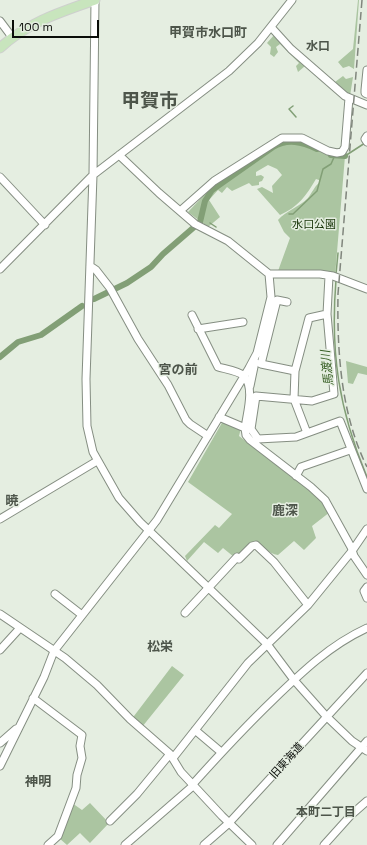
<!DOCTYPE html>
<meta charset="utf-8">
<style>
body{margin:0}
#map{position:relative;width:367px;height:845px;overflow:hidden;background:#e5eee1;font-family:"Space Grotesk",sans-serif}
canvas{display:block}
.scale{position:absolute;left:12px;top:20px;width:87px;height:18px;box-sizing:border-box;border:2px solid #0a0d09;border-top:0;padding-left:5px;font-size:12px;line-height:14px;white-space:nowrap;color:#0a0d09;-webkit-text-stroke:3px #e5eee1;paint-order:stroke}
</style>
<div id="map">
<canvas width="367" height="845"></canvas>
<div class="scale">100 m</div>
</div>
<script>
const g = document.querySelector('canvas').getContext('2d');
g.lineJoin = 'round';
function fill(path, color) { g.fillStyle = color; g.fill(path, 'evenodd'); }
function trace(path, color, width, dash) { g.strokeStyle = color; g.lineWidth = width; g.lineCap = dash ? 'butt' : 'round'; g.setLineDash(dash || []); g.stroke(path); }
function label(font, color, halo, rows, align = 'center') {
  g.font = font + ' "Space Grotesk","Noto Sans JP",sans-serif'; g.lineWidth = 3; g.setLineDash([]); g.textBaseline = 'middle'; g.strokeStyle = halo; g.fillStyle = color; for (const [text, x, y, turn = 0] of rows) {
    g.save(); g.translate(x, y); g.rotate((+turn || 0) * Math.PI / 180); g.textAlign = isNaN(turn) ? turn : align; if (halo) g.strokeText(text, 0, 0); g.fillText(text, 0, 0); g.restore();
  }
}
fill(new Path2D(`
 M 358,0 L 359,0 L 354,69 L 349,66 L 343,68 L 338,62 L 353,49 Z
 M 275,34 L 304,63 L 305,66 L 298,72 L 296,66 L 299,63 L 280,44 L 276,47 L 278,52 L 274,57 L 270,54 L 271,47 L 267,43 Z
 M 343,76 L 346,79 L 353,77 L 350,96 L 335,82 Z
 M 284,140 L 303,141 L 338,156 L 345,156 L 335,276 L 278,271 L 290,238 L 284,232 L 278,220 C 286,211 299,207 308,198 C 312,193 314,187 319,183 L 319,180 L 316,179 C 306,196 298,207 280,215 L 257,189 L 262,187 L 273,193 L 272,186 L 282,175 L 277,169 L 268,165 L 256,172 L 256,176 L 261,175 L 264,177 L 262,181 L 259,182 L 259,185 L 252,186 L 249,183 L 232,191 L 227,187 L 222,193 L 218,190 L 209,200 L 220,217 L 208,227 L 188,212 L 209,190 Z
 M 346,361 L 367,367 L 367,375 L 358,373 L 353,384 L 348,383 Z
 M 223,421 L 241,428 L 239,436 L 314,492 L 330,512 L 312,526 L 316,538 L 304,550 L 294,541 L 278,555 C 268,554 264,545 253,542 L 241,555 L 237,553 L 234,557 L 223,548 L 218,553 L 204,542 L 187,561 L 185,556 L 215,525 L 219,528 L 232,514 L 188,482 Z
 M 172,666 L 184,675 L 142,727 L 133,719 L 134,716 Z
 M 72,803 L 82,810 L 90,803 L 109,823 L 90,843 L 80,833 L 67,845 L 59,838 Z`), '#abc5a1');
trace(new Path2D(`
 M 293,106 L 289,109 L 296,117
 M 345,156 L 365,143
 M 289,214 L 293,214 L 317,191 L 323,169 L 331,164 L 335,155
 M 201,217 L 203,218
 M 210,223 L 216,227
 M 336,274 L 338,253
 M 336,280 C 330,353 339,410 367,477`), '#829f76', 1.5);
trace(new Path2D(`
 M 331,155 L 345,156
 M 94,299 L 127,283 L 151,267 L 163,254 L 200,222 L 205,201 L 212,190 L 273,147 C 288,138 302,142 317,149
 M 0,357 L 18,342 L 41,335 L 82,306`), '#829f76', 6);
const minor = new Path2D(`
 M 95,0 L 93,175 L 86,379 L 87,426 L 93,452 L 119,498 L 140,522 L 267,644 L 294,680 L 326,716 L 352,741 L 367,751
 M 0,21 L 12,37
 M 271,27 L 291,49 L 345,96 L 367,105
 M 367,70 L 365,90 L 365,93 L 367,94
 M 367,136 L 365,139 L 367,142
 M 119,155 L 159,193 L 195,224 L 228,241 L 269,274 L 320,274 L 333,276 L 367,289
 M 0,177 L 45,225
 M 180,211 L 214,181 L 282,138 L 302,138 L 328,151 L 337,153 L 342,152 L 345,147 L 349,98
 M 90,266 L 96,270 L 110,288 L 138,339 L 168,385 L 186,420 L 190,424 L 208,436
 M 0,269 L 93,175 L 229,71 L 258,43 L 292,0
 M 329,276 L 327,314 L 334,394 L 312,401 L 256,396 L 251,429 L 258,439 L 296,437 L 340,421 L 367,489
 M 287,302 L 277,300 L 261,364 L 295,371
 M 192,315 L 218,367 C 225,369 239,371 244,376 C 255,388 247,413 245,428 L 246,435 L 250,440 L 311,487 L 325,500 L 351,547 L 354,556 L 367,575
 M 198,329 L 243,322
 M 250,386 L 255,362
 M 219,417 L 245,428
 M 307,433 L 294,399 L 295,371 L 309,318 L 327,314
 M 296,476 L 301,467 L 350,450
 M 0,519 L 97,461
 M 367,587 L 364,591 L 367,598
 M 55,594 L 82,615
 M 185,613 L 237,557 L 239,559 L 252,546 L 256,545 L 274,562 L 308,605
 M 0,614 L 65,658 L 97,685 L 130,719 L 170,754 L 181,772 L 222,816 L 252,845
 M 0,650 L 20,628
 M 33,698 L 82,735 L 80,746 L 82,758 L 77,775 L 76,788 L 58,836 L 48,845
 M 195,730 L 221,752
 M 0,743 L 16,729
 M 173,758 L 248,663 L 308,605 L 352,551 L 367,529
 M 0,766 L 44,677 L 54,651 L 157,520 L 249,368 L 257,353 L 271,297 L 269,274
 M 193,784 C 219,755 245,727 273,700 C 302,672 330,645 367,628
 M 110,821 L 137,794 L 170,754
 M 125,845 L 194,785
 M 204,845 L 229,823 L 367,673
 M 277,845 L 367,741
 M 324,845 L 351,815 L 367,801`);
const major = new Path2D(`
 M 0,48 C 28,22 61,12 95,0`);
trace(minor, '#858e82', 9);
trace(major, '#cecfce', 11);
trace(minor, '#fff', 7);
trace(major, '#c8e5bd', 9);
trace(new Path2D(`
 M 362,0 L 338,294 C 337,353 341,414 367,467`), '#80867d', 1.5, [8, 4]);
label('11px', '#153205', '#e5eee1', [
 ["水口公園",314,225]
]);
label('11px', '#0a0d09', '#e5eee1', [
 ["旧東海道",287,761,-48]
]);
label('bold 12px', '#4d554a', '#e5eee1', [
 ["水口",318,47],
 ["本町二丁目",326,813]
]);
label('italic 12px', '#345c21', '#e5eee1', [
 ["馬渡川",328,368,-96]
]);
label('bold 13px', '#4d554a', '#e5eee1', [
 ["甲賀市水口町",208,33],
 ["宮の前",178,370],
 ["暁",12,501],
 ["鹿深",285,511],
 ["松栄",160,647],
 ["神明",38,782]
]);
label('bold 19px', '#4d554a', '#e5eee1', [
 ["甲賀市",150,102]
]);
</script>
